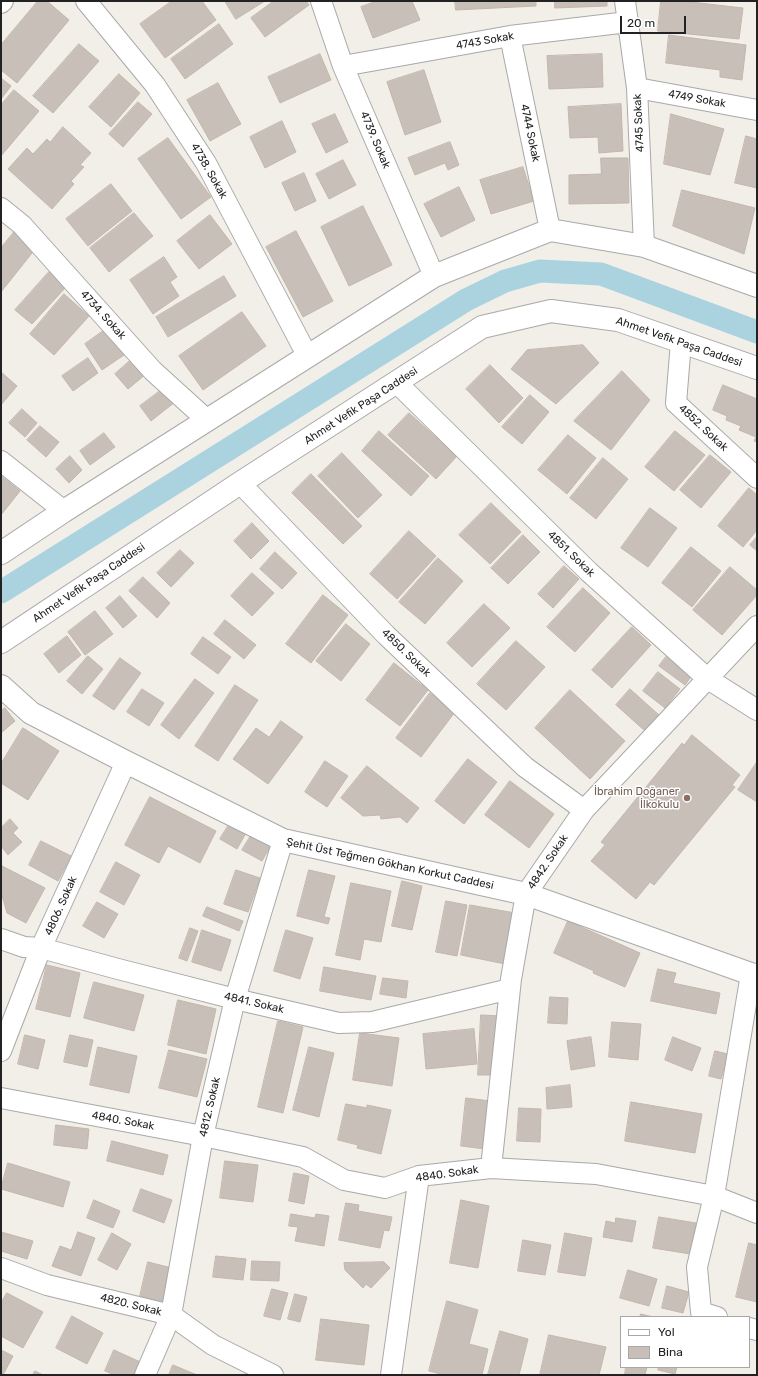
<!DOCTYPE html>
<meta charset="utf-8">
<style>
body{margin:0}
#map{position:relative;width:758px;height:1376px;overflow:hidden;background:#f2efe9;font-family:Rubik,sans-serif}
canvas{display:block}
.frame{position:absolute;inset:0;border:2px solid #222;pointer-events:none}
.legend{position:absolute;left:620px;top:1316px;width:130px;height:52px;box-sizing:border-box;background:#fff;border:1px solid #a7a7a7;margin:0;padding:5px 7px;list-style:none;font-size:12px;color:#222}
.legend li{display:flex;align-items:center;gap:8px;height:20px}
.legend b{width:20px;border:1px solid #a7a7a7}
.scale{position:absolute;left:620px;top:16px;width:66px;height:18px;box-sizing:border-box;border:2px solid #222;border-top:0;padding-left:5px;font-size:12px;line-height:14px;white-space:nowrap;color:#222;-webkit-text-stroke:3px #fff;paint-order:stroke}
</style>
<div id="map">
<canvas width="758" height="1376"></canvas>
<div class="frame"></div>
<ul class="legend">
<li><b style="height:5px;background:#fff"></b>Yol</li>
<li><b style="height:11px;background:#c7bfb8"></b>Bina</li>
</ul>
<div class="scale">20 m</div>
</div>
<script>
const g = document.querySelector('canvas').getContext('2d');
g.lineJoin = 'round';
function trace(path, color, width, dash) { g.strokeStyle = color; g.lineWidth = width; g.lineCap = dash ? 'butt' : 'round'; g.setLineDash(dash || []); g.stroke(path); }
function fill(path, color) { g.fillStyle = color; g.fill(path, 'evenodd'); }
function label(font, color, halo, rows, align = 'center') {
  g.font = font + ' Rubik,sans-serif'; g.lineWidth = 3; g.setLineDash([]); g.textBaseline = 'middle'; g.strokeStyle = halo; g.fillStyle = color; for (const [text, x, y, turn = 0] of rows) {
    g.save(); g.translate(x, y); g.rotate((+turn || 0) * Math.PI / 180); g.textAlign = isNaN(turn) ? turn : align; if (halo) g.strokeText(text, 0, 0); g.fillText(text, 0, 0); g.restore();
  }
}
trace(new Path2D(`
 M 1,592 L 466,300 L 505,281 L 540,271 L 601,274 L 757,332`), '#aad3df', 23);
const building = new Path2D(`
 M 38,1 L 47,1 L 69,20 L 17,83 L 1,70 L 1,45 Z
 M 172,1 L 202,1 L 216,20 L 165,58 L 140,24 Z
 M 225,1 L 265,1 L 236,19 Z
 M 274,1 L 306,1 L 309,5 L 265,37 L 251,18 Z
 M 377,1 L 412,1 L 420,20 L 373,38 L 361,7 Z
 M 455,1 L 536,1 L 536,6 L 456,10 Z
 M 555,1 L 607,1 L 607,6 L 555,8 Z
 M 661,1 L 682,1 L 743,8 L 739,39 L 658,31 Z
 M 219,24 L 233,44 L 185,79 L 171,59 Z
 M 669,35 L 746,45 L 742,80 L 720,77 L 720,70 L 666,63 Z
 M 79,44 L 99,61 L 53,113 L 33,96 Z
 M 320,54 L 331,80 L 280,103 L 268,77 Z
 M 602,54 L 603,87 L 549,89 L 547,56 Z
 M 424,70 L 441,122 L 405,135 L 387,82 Z
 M 119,74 L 140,93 L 111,127 L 89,107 Z
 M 1,78 L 11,86 L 1,99 Z
 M 218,83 L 241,124 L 210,141 L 187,100 Z
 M 14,90 L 39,111 L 1,156 L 1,105 Z
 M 138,102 L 152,114 L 123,147 L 109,134 Z
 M 621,104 L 623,151 L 599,153 L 598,137 L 570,138 L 568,107 Z
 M 335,114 L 348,142 L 326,153 L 312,124 Z
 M 671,114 L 724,129 L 710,175 L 664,164 Z
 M 282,121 L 296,152 L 265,168 L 250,137 Z
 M 63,127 L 91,153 L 80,165 L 84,167 L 71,181 L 74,184 L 52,209 L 8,169 L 27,148 L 33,154 L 47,139 L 50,142 Z
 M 746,136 L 757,139 L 757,188 L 735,183 Z
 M 168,138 L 211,197 L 181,219 L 138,159 Z
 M 450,142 L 459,165 L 448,170 L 445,163 L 415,175 L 408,158 Z
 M 601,158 L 628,158 L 629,203 L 569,204 L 569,175 L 601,174 Z
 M 343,160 L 356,185 L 329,199 L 316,174 Z
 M 523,167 L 534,201 L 491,214 L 480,180 Z
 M 304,173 L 316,201 L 295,211 L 282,183 Z
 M 111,184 L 132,211 L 88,246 L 66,219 Z
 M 459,187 L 475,220 L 441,237 L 424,204 Z
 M 682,190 L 755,208 L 744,254 L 673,226 Z
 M 363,206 L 392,265 L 349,286 L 321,227 Z
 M 134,213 L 153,236 L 109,272 L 90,248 Z
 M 210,215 L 232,244 L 199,269 L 177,241 Z
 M 15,231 L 36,248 L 1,292 L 1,248 Z
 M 296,231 L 333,301 L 303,317 L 266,247 Z
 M 164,257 L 177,277 L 170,282 L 179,296 L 153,314 L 130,280 Z
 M 49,272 L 66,287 L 32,324 L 15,310 Z
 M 224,276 L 236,296 L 168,337 L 156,317 Z
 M 64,294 L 89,316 L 54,355 L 30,334 Z
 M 242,312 L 266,346 L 203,390 L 179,356 Z
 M 106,329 L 124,355 L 102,370 L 85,344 Z
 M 583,345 L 599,363 L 556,404 L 511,369 L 527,350 Z
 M 88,358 L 98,373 L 73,391 L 62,376 Z
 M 133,358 L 146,374 L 128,389 L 115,374 Z
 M 490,365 L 523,398 L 499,423 L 466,389 Z
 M 622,371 L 650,400 L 611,450 L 574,421 Z
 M 1,372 L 17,386 L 1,405 Z
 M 723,385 L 757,399 L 757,442 L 754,441 L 756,437 L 739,430 L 741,426 L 726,420 L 727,416 L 713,410 Z
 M 164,388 L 175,402 L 151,421 L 140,406 Z
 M 530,395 L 549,412 L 522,444 L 502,427 Z
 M 22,409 L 37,423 L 25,437 L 9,423 Z
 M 409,413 L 457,456 L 436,479 L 388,435 Z
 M 40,426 L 59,442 L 46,457 L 27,440 Z
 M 379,431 L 429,476 L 411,496 L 362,451 Z
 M 675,431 L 705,455 L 674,491 L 645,467 Z
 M 104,433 L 115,447 L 90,465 L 80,451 Z
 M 568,435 L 596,458 L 567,494 L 538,470 Z
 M 342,453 L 382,495 L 358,518 L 318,476 Z
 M 710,455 L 731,472 L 701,508 L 680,490 Z
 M 70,456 L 82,470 L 69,483 L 56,469 Z
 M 603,458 L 628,479 L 596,519 L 570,498 Z
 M 311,474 L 362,526 L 343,544 L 292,493 Z
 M 1,476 L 20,491 L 1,515 Z
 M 749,488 L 757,495 L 757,530 L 743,547 L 718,526 Z
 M 491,503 L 521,532 L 490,564 L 459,535 Z
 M 650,508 L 677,528 L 648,567 L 621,548 Z
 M 252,523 L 269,541 L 251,559 L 234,541 Z
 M 409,531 L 436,556 L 397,599 L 370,574 Z
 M 523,535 L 540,552 L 508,584 L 491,568 Z
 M 757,537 L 757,551 L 750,545 Z
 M 691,547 L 721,571 L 692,607 L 662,583 Z
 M 180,550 L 194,563 L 171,587 L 157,573 Z
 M 275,552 L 297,573 L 282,589 L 260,569 Z
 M 438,558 L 463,581 L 425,624 L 399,602 Z
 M 564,566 L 579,579 L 553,608 L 538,594 Z
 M 730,567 L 757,590 L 757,595 L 722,635 L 693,610 Z
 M 252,573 L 274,593 L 252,616 L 231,596 Z
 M 143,577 L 170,603 L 157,618 L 129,591 Z
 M 583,588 L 610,613 L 575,652 L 547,627 Z
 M 323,595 L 348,615 L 311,663 L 286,644 Z
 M 120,596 L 137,616 L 123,628 L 106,608 Z
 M 484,604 L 510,628 L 472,667 L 447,643 Z
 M 95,611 L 113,634 L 85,655 L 68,632 Z
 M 225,620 L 256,645 L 244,659 L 214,634 Z
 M 346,624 L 370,644 L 341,681 L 316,661 Z
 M 632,627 L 651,645 L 612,688 L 592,670 Z
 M 67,636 L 81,655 L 59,673 L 44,654 Z
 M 203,637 L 231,657 L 218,674 L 191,654 Z
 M 516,641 L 545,667 L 506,710 L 477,684 Z
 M 670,652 L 695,671 L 685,685 L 659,666 Z
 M 88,656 L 103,669 L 82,694 L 67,681 Z
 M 120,658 L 141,673 L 114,710 L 93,696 Z
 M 394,663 L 428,690 L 400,726 L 366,700 Z
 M 658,672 L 680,689 L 665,708 L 643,691 Z
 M 195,679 L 214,693 L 179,739 L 161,725 Z
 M 235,685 L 258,700 L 218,761 L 195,746 Z
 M 142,689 L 164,703 L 149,726 L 127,712 Z
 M 630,689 L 659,715 L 645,731 L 616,705 Z
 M 570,690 L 625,741 L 590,779 L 535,728 Z
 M 430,693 L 455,712 L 421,757 L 396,738 Z
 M 5,708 L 15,721 L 1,733 L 1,711 Z
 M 281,721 L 303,737 L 268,784 L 233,759 L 256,728 L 269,737 Z
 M 23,728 L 59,751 L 28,800 L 1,783 L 1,764 Z
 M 692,735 L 740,775 L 732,785 L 735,787 L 654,885 L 650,882 L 636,899 L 591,861 L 605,845 L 601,842 L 682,743 L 684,745 Z
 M 468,759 L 497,782 L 464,824 L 435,801 Z
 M 325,761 L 348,776 L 327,807 L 305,792 Z
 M 757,762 L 757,802 L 738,790 Z
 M 367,766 L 419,808 L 407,823 L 400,817 L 381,819 L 380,815 L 363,816 L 341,798 Z
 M 510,781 L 554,814 L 529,848 L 485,815 Z
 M 150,797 L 216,831 L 200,863 L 168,846 L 159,863 L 125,845 Z
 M 10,819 L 18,828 L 13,833 L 22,842 L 8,855 L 1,846 L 1,828 Z
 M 230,823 L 246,833 L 237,849 L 220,839 Z
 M 252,834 L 271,845 L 262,861 L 242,850 Z
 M 41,841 L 71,856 L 58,881 L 29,865 Z
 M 116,862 L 140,875 L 124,905 L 100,892 Z
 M 2,866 L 45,888 L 26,923 L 7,913 L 1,892 Z
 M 236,870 L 260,878 L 248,912 L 224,904 Z
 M 309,870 L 335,876 L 324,917 L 330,918 L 328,924 L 297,916 Z
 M 402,881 L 422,886 L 412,930 L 392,926 Z
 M 351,883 L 391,891 L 381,942 L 364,939 L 360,960 L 336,955 Z
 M 446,901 L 467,905 L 457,956 L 436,952 Z
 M 97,902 L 118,914 L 104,938 L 83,926 Z
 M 470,905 L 515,913 L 505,964 L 461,955 Z
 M 207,907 L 243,921 L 239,931 L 203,916 Z
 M 568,921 L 640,953 L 625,987 L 593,973 L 594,971 L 554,953 Z
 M 190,928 L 198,931 L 187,961 L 179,958 Z
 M 202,930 L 231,940 L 221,971 L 192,962 Z
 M 286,930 L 313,938 L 300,979 L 274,971 Z
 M 47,965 L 80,973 L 70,1017 L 36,1009 Z
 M 324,967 L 376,976 L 371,1000 L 320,991 Z
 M 658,969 L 676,973 L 673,983 L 720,993 L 716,1014 L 651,1001 Z
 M 383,978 L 408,981 L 406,998 L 380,994 Z
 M 94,982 L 144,995 L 134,1031 L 84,1018 Z
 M 550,997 L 568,998 L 567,1024 L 548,1023 Z
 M 178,1000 L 216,1009 L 206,1054 L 168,1045 Z
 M 481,1015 L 502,1016 L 499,1075 L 478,1075 Z
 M 278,1021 L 303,1027 L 283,1113 L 258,1107 Z
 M 612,1022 L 641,1024 L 638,1060 L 609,1057 Z
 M 474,1029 L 477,1064 L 426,1069 L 423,1034 Z
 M 360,1033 L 399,1038 L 392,1086 L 353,1080 Z
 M 25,1035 L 45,1040 L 38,1069 L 18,1064 Z
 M 70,1035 L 93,1040 L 87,1067 L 64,1062 Z
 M 591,1037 L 595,1066 L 571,1070 L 567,1041 Z
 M 673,1037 L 701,1048 L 692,1071 L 665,1060 Z
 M 98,1047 L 137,1056 L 129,1093 L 90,1085 Z
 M 309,1047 L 334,1053 L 319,1117 L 293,1110 Z
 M 169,1050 L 207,1059 L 197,1097 L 159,1088 Z
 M 715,1051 L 728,1054 L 721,1079 L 709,1076 Z
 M 570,1085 L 572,1107 L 547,1109 L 546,1088 Z
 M 466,1098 L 491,1101 L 485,1149 L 461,1146 Z
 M 631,1102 L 702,1114 L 695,1153 L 625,1141 Z
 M 346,1104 L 367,1108 L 367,1105 L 391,1110 L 381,1154 L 357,1148 L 358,1145 L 338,1140 Z
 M 519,1108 L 541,1109 L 540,1142 L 517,1141 Z
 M 56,1125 L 89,1129 L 87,1149 L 54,1145 Z
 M 112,1141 L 168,1155 L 163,1175 L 107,1161 Z
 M 225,1161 L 258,1165 L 253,1202 L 220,1198 Z
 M 8,1163 L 70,1182 L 63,1207 L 1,1189 Z
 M 294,1173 L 309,1176 L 304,1204 L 289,1201 Z
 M 141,1189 L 172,1200 L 164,1223 L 133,1211 Z
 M 94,1200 L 120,1211 L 113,1228 L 87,1218 Z
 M 461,1200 L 489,1206 L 478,1268 L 450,1263 Z
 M 346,1203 L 359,1205 L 358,1211 L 392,1217 L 389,1231 L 384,1230 L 380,1248 L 339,1240 Z
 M 291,1214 L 315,1218 L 316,1214 L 329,1216 L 324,1246 L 295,1241 L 298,1227 L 289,1226 Z
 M 659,1217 L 696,1223 L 690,1254 L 653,1248 Z
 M 616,1218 L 636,1221 L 632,1242 L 603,1237 L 606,1221 L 615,1223 Z
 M 1,1232 L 33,1241 L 27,1259 L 1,1251 Z
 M 78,1232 L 95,1238 L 81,1276 L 52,1266 L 60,1246 L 71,1250 Z
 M 112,1233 L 131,1244 L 117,1270 L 98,1260 Z
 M 565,1233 L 592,1238 L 585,1276 L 558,1272 Z
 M 523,1240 L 551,1245 L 545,1275 L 518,1271 Z
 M 749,1243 L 757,1245 L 757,1302 L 736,1297 Z
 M 216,1256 L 246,1259 L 243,1280 L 213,1277 Z
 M 252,1261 L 280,1262 L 279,1281 L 251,1280 Z
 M 148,1262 L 172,1268 L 165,1302 L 140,1296 Z
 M 384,1262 L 390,1268 L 371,1288 L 366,1284 L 363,1288 L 345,1270 L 344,1263 Z
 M 628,1270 L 657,1279 L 649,1306 L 620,1298 Z
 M 667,1286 L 689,1292 L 683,1313 L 662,1308 Z
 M 272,1289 L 288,1293 L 280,1320 L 264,1316 Z
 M 7,1293 L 43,1312 L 23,1348 L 1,1336 L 1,1303 Z
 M 295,1294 L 307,1297 L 300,1322 L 288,1319 Z
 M 447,1301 L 478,1310 L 469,1344 L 488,1349 L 482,1375 L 445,1375 L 429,1371 Z
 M 641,1314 L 653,1317 L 640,1317 Z
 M 72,1316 L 103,1333 L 87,1364 L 56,1348 Z
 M 321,1319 L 369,1325 L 364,1365 L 316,1360 Z
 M 500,1331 L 528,1339 L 519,1375 L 488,1375 Z
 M 549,1335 L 606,1347 L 599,1375 L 540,1375 Z
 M 1,1350 L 13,1356 L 3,1375 L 1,1375 Z
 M 114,1350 L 147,1365 L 142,1375 L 115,1375 L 105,1371 Z
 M 173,1365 L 197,1375 L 169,1375 Z
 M 626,1367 L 647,1367 L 645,1375 L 625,1374 Z
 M 659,1367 L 677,1367 L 675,1374 L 658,1370 Z
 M 35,1371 L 43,1375 L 33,1375 Z`);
fill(building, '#c7bfb8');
trace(building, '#c4b6ab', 1);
const minor = new Path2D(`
 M 86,1 L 155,85 L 206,163 L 308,357
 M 321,1 L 343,66 L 434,276
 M 625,1 L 637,88 L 644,246
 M 1,3 L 3,1
 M 510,36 L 550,230
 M 343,66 L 510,36 L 628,22
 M 637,88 L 757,110
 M 1,208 L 22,225 L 153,371 L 207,420
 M 681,342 L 676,403 L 757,478
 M 397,383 L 589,572 L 708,679 L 757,710
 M 1,461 L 64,511
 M 240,483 L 386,635 L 525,767 L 584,810
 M 1,939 L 24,947 L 41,948 L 118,969 L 235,999 L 339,1023 L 372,1022 L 510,989
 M 1,1051 L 41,948 L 126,762
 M 1,1098 L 203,1136 L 303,1157 L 344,1180 L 385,1188 L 419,1176 L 491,1168 L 596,1174 L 714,1196 L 757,1213
 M 491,1168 L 511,979 L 526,894 L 584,810 L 757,626
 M 1,1268 L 47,1285 L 171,1315 L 213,1345 L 273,1375
 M 717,1317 L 701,1312 L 697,1267 L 714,1196 L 751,974
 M 749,1328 L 757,1330
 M 145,1375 L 171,1315 L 203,1136 L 235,999 L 283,840
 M 391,1375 L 419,1176`);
const tertiary = new Path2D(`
 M 1,553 L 64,511 L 434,276 L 550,230 L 644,246 L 757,286
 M 1,642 L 240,483 L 482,327 L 551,311 L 618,320 L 757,368
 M 1,686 L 31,713 L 126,762 L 283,840 L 526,894 L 751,974 L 757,975`);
trace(minor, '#a9a9a9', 22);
trace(tertiary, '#a9a9a9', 24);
trace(minor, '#fff', 20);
trace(tertiary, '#fff', 22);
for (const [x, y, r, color] of [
 [687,798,4,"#8d6e63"]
]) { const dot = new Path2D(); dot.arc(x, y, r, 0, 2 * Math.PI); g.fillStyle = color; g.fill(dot); trace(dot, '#fff', 1.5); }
label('11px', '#222', '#fff', [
 ["4743 Sokak",485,41,-10],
 ["4749 Sokak",697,99,10],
 ["4745 Sokak",639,123,-93],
 ["4744 Sokak",530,133,78],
 ["4739. Sokak",375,140,67],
 ["4738. Sokak",209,171,60],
 ["4734. Sokak",103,315,48],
 ["Ahmet Vefik Paşa Caddesi",679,342,19],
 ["Ahmet Vefik Paşa Caddesi",361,406,-33],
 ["4852. Sokak",703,428,43],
 ["4851. Sokak",571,554,44],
 ["Ahmet Vefik Paşa Caddesi",89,583,-34],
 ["4850. Sokak",406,653,44],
 ["4842. Sokak",548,862,-56],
 ["Şehit Üst Teğmen Gökhan Korkut Caddesi",390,864,12],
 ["4806. Sokak",61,906,-66],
 ["4841. Sokak",254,1003,13],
 ["4812. Sokak",210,1107,-77],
 ["4840. Sokak",123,1121,10],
 ["4840. Sokak",447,1174,-8],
 ["4820. Sokak",131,1305,14]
]);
label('11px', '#785e54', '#fff', [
 ["İbrahim Doğaner",679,792],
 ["İlkokulu",679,805]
], 'right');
</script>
